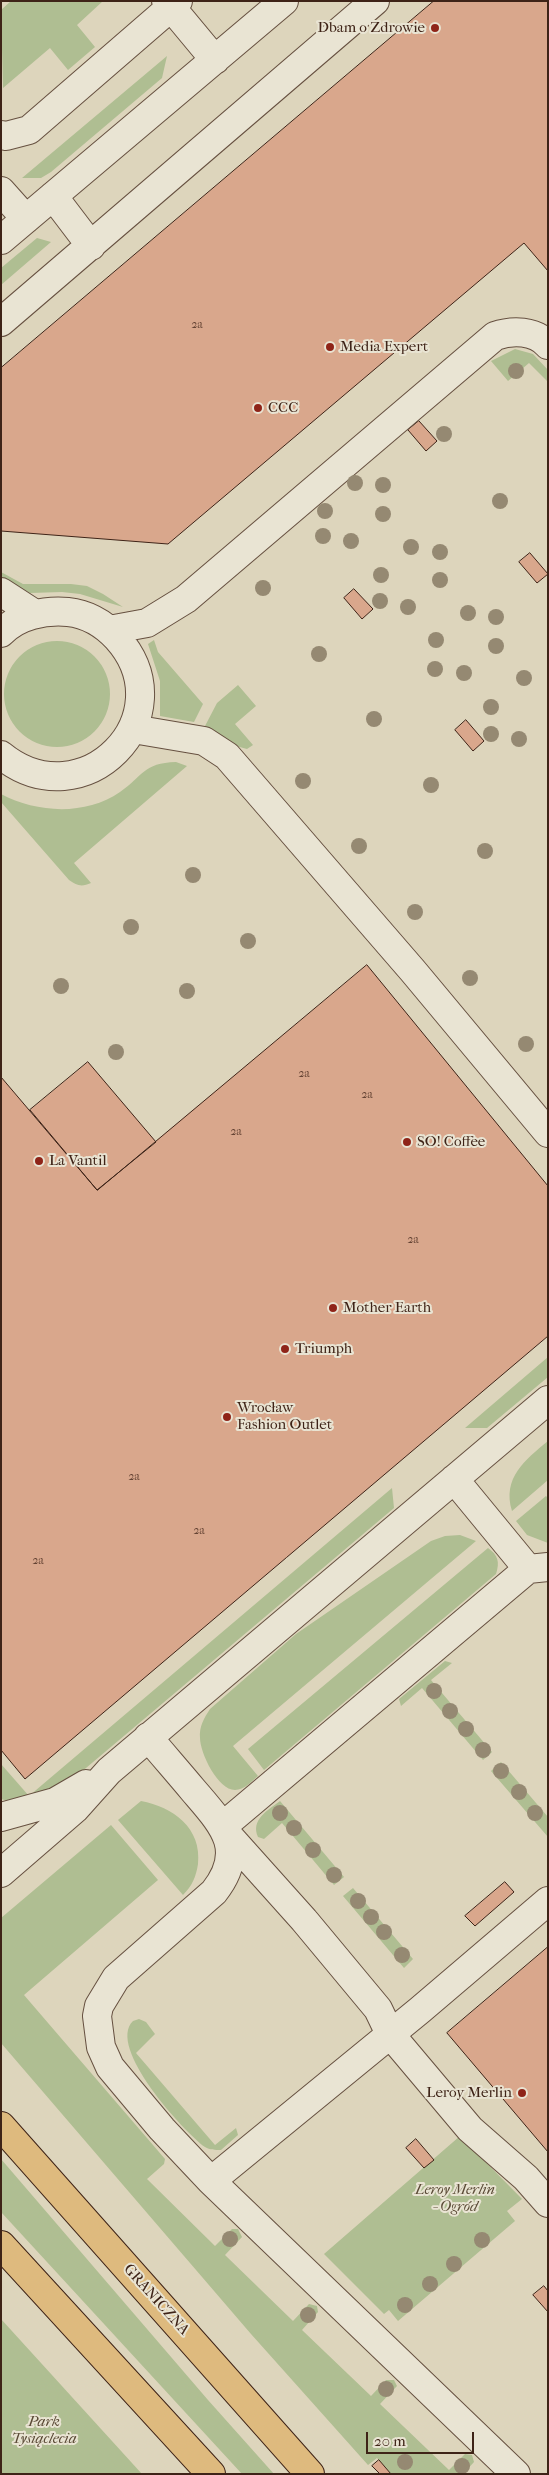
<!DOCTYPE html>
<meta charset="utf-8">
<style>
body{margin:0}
#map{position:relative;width:549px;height:2475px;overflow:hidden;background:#ddd5bc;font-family:"IM FELL French Canon",serif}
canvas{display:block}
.frame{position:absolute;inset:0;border:2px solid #3e2317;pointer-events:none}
.scale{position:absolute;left:366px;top:2432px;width:108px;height:22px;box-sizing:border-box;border:2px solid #3e2317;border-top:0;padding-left:6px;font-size:15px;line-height:18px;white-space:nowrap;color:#3e2317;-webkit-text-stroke:4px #e9e4d3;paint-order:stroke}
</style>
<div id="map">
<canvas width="549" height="2475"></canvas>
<div class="frame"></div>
<div class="scale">20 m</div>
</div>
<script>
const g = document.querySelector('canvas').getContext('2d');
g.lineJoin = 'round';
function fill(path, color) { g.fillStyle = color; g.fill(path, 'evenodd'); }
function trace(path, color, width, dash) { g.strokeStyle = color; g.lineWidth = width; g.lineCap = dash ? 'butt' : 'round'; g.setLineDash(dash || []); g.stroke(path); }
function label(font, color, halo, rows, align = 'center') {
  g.font = font + ' "IM FELL French Canon",serif'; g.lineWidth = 4; g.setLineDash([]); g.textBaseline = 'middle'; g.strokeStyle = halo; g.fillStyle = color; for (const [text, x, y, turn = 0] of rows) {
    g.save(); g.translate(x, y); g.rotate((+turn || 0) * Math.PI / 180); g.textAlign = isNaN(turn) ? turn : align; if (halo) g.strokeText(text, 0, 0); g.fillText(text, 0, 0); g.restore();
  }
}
fill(new Path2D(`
 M 11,1 L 103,1 L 77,25 L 95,47 L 68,70 L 50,48 L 3,88 L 1,10 Z
 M 167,56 L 162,78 L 51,172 L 41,178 L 22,178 Z
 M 37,238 L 51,242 L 1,285 L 1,268 Z
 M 515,349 L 533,354 L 548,370 L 548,382 L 529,363 L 508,381 L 491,361 Z
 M 1,572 L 23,584 L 71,584 L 87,586 L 103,594 L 123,607 L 80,594 L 62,592 L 30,593 L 1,578 Z
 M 154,640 L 158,652 L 203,704 L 194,722 L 160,716 L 160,681 L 148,644 Z
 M4 694a53 53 0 1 1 106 0a53 53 0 1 1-106 0Z
 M 238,685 L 256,706 L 235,724 L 253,745 L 247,749 L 236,746 L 205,726 L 217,703 Z
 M 176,762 L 187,766 L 74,863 L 91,883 C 82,887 77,886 69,880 L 1,802 L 1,794 C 37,813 85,816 120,792 C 143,776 143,763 176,762 Z
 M 548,1357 L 548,1377 L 487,1428 L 465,1428 Z
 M 548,1441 L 548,1480 L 512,1511 C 502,1478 525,1460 548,1441 Z
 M 392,1488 L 394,1508 L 54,1795 L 11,1802 L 1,1799 L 1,1764 L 29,1796 Z
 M 546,1496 L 548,1498 L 548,1543 L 527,1535 L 516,1521 Z
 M 460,1535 L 476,1541 L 233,1746 L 258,1776 C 252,1781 244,1790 235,1790 C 218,1790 200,1753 200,1738 C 199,1727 204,1718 210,1709 L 296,1634 L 431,1541 L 445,1536 Z
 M 488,1548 C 498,1555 500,1562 496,1574 L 264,1770 L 248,1749 Z
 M 445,1661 L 452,1663 L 431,1680 L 492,1752 L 483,1760 L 422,1688 L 401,1706 L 399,1699 Z
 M 501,1762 L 548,1817 L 548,1837 L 491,1771 Z
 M 141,1801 C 173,1807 202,1828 198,1864 C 196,1877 192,1886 183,1895 L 118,1820 Z
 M 280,1801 L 344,1877 L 334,1885 L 282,1823 L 264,1839 L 258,1837 C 250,1820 268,1810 280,1801 Z
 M 111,1825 L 158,1880 L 24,1995 L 165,2159 L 164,2164 L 147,2179 L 215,2246 L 232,2229 L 238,2229 L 242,2237 L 225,2255 L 293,2321 L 309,2304 L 317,2306 L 318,2312 L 302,2330 L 371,2396 L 386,2380 L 394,2380 L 397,2386 L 380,2404 L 449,2470 L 465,2454 L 472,2455 L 474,2462 L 463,2474 L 391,2474 L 377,2458 L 368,2465 L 251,2334 L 1,2043 L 1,1918 Z
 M 353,1888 L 413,1959 L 404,1968 L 343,1896 Z
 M 139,2019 L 146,2022 L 155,2034 L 136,2053 L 215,2145 L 236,2128 L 238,2135 L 221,2150 C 215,2150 210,2150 205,2147 C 184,2132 106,2047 133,2021 Z
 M 460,2136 L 522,2199 L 507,2211 L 515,2221 L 398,2321 L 389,2310 L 384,2314 L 324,2254 Z
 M 1,2159 L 208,2400 L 274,2474 L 242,2474 L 1,2212 Z
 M 1,2319 L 142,2474 L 1,2474 Z`), '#afbe92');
const building = new Path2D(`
 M 434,1 L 548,1 L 548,271 L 524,243 L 168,544 L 1,531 L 1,368 Z
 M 419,421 L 437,441 L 426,451 L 408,430 Z
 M 530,553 L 548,574 L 537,583 L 519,562 Z
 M 354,589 L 373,609 L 362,619 L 344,598 Z
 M 466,720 L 484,741 L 473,751 L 455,730 Z
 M 367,965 L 548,1186 L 548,1336 L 25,1779 L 1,1750 L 1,1077 L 97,1190 Z
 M 88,1062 L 156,1142 L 97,1190 L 30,1110 Z
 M 505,1882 L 514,1892 L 475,1926 L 465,1916 Z
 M 548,1947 L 548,2152 L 447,2033 Z
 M 416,2139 L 434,2160 L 424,2168 L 406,2148 Z
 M 544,2286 L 548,2291 L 548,2312 L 533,2295 Z
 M 379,2460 L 391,2474 L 380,2474 L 372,2466 Z`);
fill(building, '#d9a78c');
trace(building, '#3e2317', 1);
const minor = new Path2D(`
 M 166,1 L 215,60
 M 1,135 L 6,136 L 29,130 L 178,1
 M 1,191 L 26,219
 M 53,196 L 91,246
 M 1,240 L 284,1
 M 1,322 L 375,1
 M 1,592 L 35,614
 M 109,630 L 147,623 L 186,599 L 495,336 C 512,330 535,330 548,345
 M 1,633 C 18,615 45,610 68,612 C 87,614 104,624 117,638 C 187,716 83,822 1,755
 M 133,729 L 204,741 L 227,756 L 413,971 L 548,1133
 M 454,1479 L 528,1569
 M 148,1737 C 163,1755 178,1772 193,1790 C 222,1824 248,1849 214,1892 L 116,1978 L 99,2006 L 97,2016 L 101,2047 L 110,2067 L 162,2129 L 211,2181 L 420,2010 L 548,1901
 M 1,1817 L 55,1802 L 86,1784
 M 223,1826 L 528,1569 L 548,1567
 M 227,1834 L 304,1920 L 378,2009 L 390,2034 L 470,2129 L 526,2178 L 548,2203
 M 1,1873 L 75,1809 L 109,1771 L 548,1400
 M 211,2181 L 516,2474`);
const major = new Path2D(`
 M 1,2126 L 310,2474
 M 1,2245 L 211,2474`);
trace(minor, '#665040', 30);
trace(major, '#3e2317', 30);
trace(minor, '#e9e4d3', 28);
trace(major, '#deba7e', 28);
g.fillStyle = '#958972';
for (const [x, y] of [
 [516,371],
 [444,434],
 [355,483],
 [383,485],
 [500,501],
 [325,511],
 [383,514],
 [323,536],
 [351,541],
 [411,547],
 [440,552],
 [381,575],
 [440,580],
 [263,588],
 [380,601],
 [408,607],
 [468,613],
 [496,617],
 [436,640],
 [496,646],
 [319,654],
 [435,669],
 [464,673],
 [524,678],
 [491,707],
 [374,719],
 [491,734],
 [519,739],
 [303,781],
 [431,785],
 [359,846],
 [485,851],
 [193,875],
 [415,912],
 [131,927],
 [248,941],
 [470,978],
 [61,986],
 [187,991],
 [526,1044],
 [116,1052],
 [434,1691],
 [450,1711],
 [466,1729],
 [483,1750],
 [501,1771],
 [519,1792],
 [280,1813],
 [535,1813],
 [294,1828],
 [313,1850],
 [334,1875],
 [358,1901],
 [371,1917],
 [384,1932],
 [402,1955],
 [230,2239],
 [482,2240],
 [454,2264],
 [430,2284],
 [405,2305],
 [308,2315],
 [386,2389],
 [405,2462],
 [462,2466]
]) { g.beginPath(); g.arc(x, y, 8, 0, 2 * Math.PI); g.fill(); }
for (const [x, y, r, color] of [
 [435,28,5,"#8f2418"],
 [330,347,5,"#8f2418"],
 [258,408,5,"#8f2418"],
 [407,1142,5,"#8f2418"],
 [39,1161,5,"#8f2418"],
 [333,1308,5,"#8f2418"],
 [285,1349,5,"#8f2418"],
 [227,1417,5,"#8f2418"],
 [522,2093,5,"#8f2418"]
]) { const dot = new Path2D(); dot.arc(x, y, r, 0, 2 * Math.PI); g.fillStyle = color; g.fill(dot); trace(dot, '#e9e4d3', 2); }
label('12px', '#654434', null, [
 ["2a",197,325],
 ["2a",304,1074],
 ["2a",367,1095],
 ["2a",236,1132],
 ["2a",413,1240],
 ["2a",134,1477],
 ["2a",199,1531],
 ["2a",38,1561]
]);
label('15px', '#3e2317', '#e9e4d3', [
 ["Dbam o Zdrowie",425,28,"right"],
 ["Media Expert",340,347],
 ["CCC",268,408],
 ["SO! Coffee",417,1142],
 ["La Vantil",49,1161],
 ["Mother Earth",343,1308],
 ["Triumph",295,1349],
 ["Wrocław",237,1408],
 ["Fashion Outlet",237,1425],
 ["Leroy Merlin",512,2093,"right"]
], 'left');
label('italic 15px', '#5a4a36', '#e9e4d3', [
 ["Leroy Merlin",455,2190],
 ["- Ogród",455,2207],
 ["Park",44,2422],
 ["Tysiąclecia",44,2439]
]);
label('15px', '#3e2317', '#e9e4d3', [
 ["GRANICZNA",156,2300,48]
]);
</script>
